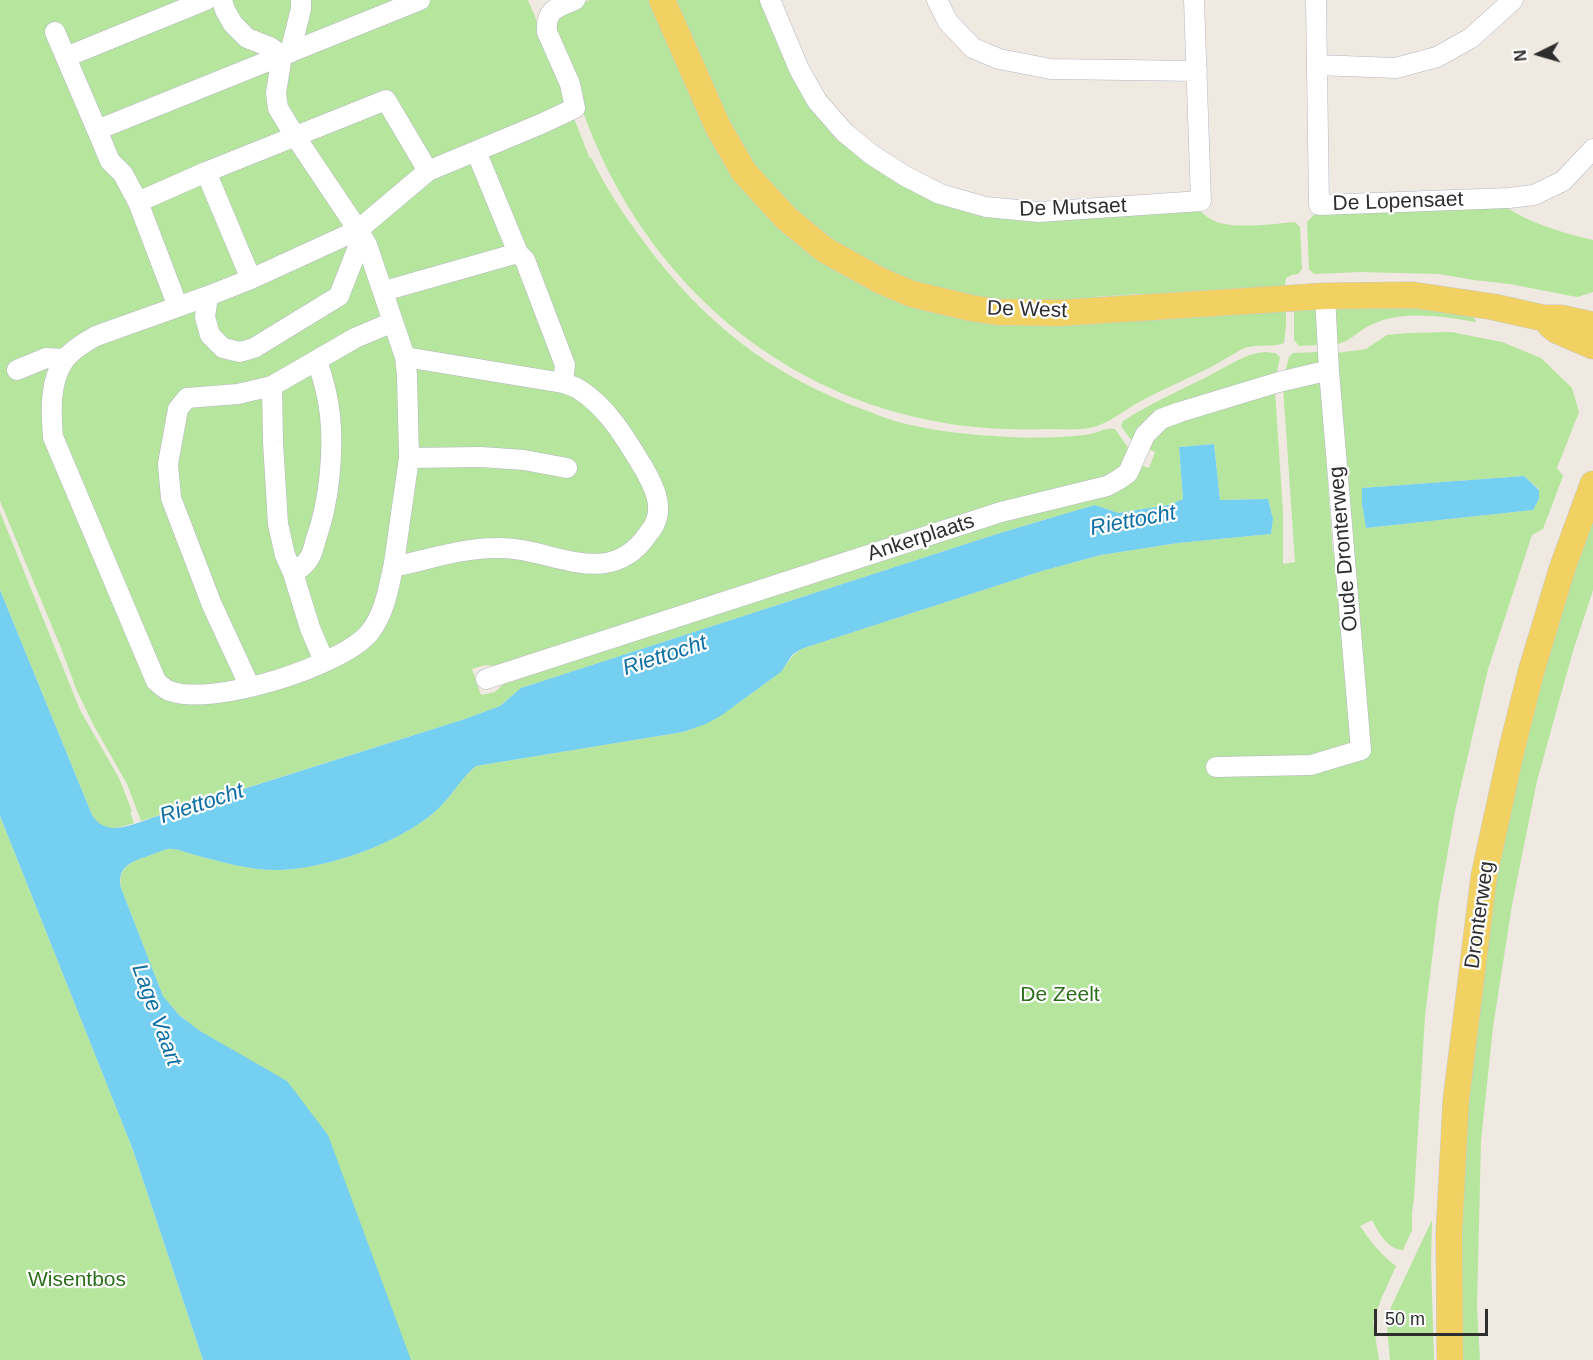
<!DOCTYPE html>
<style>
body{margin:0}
#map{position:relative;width:1593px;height:1360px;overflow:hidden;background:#efe9e1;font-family:Arial,sans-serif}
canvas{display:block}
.north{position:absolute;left:1509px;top:24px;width:60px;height:60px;-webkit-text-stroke:4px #fff;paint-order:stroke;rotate:265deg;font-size:16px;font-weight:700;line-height:24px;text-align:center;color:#2e2e2e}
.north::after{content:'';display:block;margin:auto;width:21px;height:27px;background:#2e2e2e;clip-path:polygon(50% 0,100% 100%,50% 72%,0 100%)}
.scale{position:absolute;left:1374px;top:1309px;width:114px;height:27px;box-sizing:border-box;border:3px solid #2e2e2e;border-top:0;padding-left:8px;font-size:18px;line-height:21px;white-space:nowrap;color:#2e2e2e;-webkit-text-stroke:4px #fff;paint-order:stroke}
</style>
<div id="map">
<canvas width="1593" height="1360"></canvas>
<div class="north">N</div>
<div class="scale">50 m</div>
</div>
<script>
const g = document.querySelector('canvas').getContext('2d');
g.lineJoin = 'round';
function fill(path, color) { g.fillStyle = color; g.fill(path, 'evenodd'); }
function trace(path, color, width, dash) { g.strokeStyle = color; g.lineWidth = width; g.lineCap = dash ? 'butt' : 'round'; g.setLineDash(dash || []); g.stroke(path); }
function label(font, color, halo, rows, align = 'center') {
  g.font = font + ' Arial,sans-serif'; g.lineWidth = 4.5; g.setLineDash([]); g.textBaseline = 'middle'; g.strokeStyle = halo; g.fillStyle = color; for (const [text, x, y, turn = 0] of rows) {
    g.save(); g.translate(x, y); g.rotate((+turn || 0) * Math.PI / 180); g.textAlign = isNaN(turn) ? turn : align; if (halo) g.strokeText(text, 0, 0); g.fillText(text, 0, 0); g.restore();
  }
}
fill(new Path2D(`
 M 0,0 L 528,0 L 567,93 L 566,98 L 590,159 L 591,157 C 605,187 624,215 644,242 C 703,322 771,376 865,410 C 875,414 885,418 895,421 C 927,430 961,434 994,436 C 1024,439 1055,438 1085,435 C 1096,434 1105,427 1115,429 L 1129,449 L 1130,453 L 1129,457 L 1123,469 L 1113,478 L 1064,489 L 989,511 L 534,659 L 532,657 L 504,667 L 485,665 L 472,669 L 481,695 L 495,692 L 512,676 L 1003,518 L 1114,489 C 1127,483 1132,476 1138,464 L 1149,468 L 1155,452 L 1144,447 L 1154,432 L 1163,424 L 1173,419 L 1273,389 L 1275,391 L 1283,512 L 1283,564 L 1295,562 L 1283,386 L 1308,378 L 1323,378 L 1324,395 L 1323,416 L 1333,553 L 1351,549 L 1337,374 L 1337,353 L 1366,349 L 1387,335 L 1409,333 L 1451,332 L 1502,342 L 1541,358 L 1572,388 L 1579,412 L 1557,468 L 1563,476 L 1543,529 L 1532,535 L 1488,669 L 1455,811 L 1439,902 L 1425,1016 L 1414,1198 L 1412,1213 L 1412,1230 L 1403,1250 C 1387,1249 1379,1233 1372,1220 L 1360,1226 C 1370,1241 1381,1255 1396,1266 L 1382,1297 L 1373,1321 L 1379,1360 L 304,1360 L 199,1054 L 185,1019 L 179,1015 L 163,996 L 121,888 C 117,865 134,861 151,855 C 156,853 163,850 168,849 C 176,848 187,853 195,855 C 221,862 249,870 276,870 C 325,870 405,842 440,807 C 453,794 462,777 476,766 L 683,732 C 709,725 730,709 752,693 C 761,686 771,680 779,673 C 788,665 789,657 801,649 L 1042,571 L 1101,555 L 1178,543 L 1271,534 L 1273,519 L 1268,499 L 1220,500 L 1214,444 L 1179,447 L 1183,499 L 1169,505 L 1118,513 L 1095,505 L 1064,514 L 1000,533 L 521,688 L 500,706 L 465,719 L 141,821 L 127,784 L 94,726 L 77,691 L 61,648 L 0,501 ZM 1524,476 L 1539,489 L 1539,499 L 1533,510 L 1366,528 L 1362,504 L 1363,488 Z
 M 590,0 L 654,0 L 741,178 L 921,306 L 1286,307 L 1286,325 L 1284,343 C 1271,348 1256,343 1242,349 C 1231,355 1221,362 1209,368 C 1187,379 1163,389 1141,401 C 1124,410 1109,424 1090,428 C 1078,430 1065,429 1052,429 C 1014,430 976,429 939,422 C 787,395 666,295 601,156 C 583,116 569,73 555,31 L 555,21 L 574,6 Z
 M 670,0 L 764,0 L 801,85 L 943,201 L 1197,209 C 1204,214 1210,220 1217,222 C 1237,229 1273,224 1295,222 L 1300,227 L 1302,269 L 1298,274 L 1292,275 L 1286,278 L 1284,293 L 1192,298 L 1140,294 L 1093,297 L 1076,305 L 1014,306 L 917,288 L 813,232 L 745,159 Z
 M 1505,206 C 1526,222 1566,234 1593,240 L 1593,292 L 1577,297 L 1510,284 L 1474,280 L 1439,274 L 1361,272 L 1314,274 L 1309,269 L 1307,222 L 1314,215 Z
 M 1337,304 L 1388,304 L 1471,314 L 1476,321 L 1475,322 C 1444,316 1402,310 1373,324 C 1358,330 1349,344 1332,345 L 1330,313 Z
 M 1311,306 L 1318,313 L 1320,345 L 1299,346 L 1294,340 L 1294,307 Z
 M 1265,352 L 1275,353 L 1280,357 L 1276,377 L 1235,392 L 1134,444 L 1121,426 L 1123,421 C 1152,402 1184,389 1214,373 C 1232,364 1244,354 1265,352 Z
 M 1319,352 L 1320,363 L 1284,376 L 1289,357 L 1293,353 Z
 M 1593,505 L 1593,590 L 1573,651 L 1537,781 L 1512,905 L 1493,1027 L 1481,1141 L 1477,1307 L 1480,1360 L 1459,1360 L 1457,1275 L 1477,982 L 1513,778 Z
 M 0,512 L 80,710 L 119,778 L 132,811 L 130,812 L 134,823 C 116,828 104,834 92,815 L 0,590 Z
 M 0,816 L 133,1150 L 203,1360 L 0,1360 Z
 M 1432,1220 L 1431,1262 L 1434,1360 L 1390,1360 L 1387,1326 L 1391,1307 Z`), '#b6e59e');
fill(new Path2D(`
 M 1214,444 L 1220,500 L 1268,499 L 1273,519 L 1271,534 L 1178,543 L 1101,555 L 1042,571 L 801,649 L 792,655 L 781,672 L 722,715 L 706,724 L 683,732 L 476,766 C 462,777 453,794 440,807 C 405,842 325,870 276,870 C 249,870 221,862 195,855 C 187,853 176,848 168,849 C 163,850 156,853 151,855 C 134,861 116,865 121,888 L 163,996 L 179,1015 L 200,1031 L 287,1081 L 328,1135 L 411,1360 L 203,1360 L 133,1150 L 0,816 L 0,590 L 92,815 C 107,840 137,822 158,816 L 465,719 L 500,706 L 521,688 L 1000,533 L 1064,514 L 1095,505 L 1118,513 L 1169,505 L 1183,499 L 1179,447 Z
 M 1524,476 L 1539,490 L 1539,499 L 1533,510 L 1366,528 L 1362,504 L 1362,488 Z`), '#75cff0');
const minor = new Path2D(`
 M 222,0 L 225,10 L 233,24 L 247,38 L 270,47 L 282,56 L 276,93 L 278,108 L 295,136 L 358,230 L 367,245 L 405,357 L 563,383 C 569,385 575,386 580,390 C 608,408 626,439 643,467 C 652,483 664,504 655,523 C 654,527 650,531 648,534 C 608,593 550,546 496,548 C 464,548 433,558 402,565 L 394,563 C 389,586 385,613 370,632 C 343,666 212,707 170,691 C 164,689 160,685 156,681 L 53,437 C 51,412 49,381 65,359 C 73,349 85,342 96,336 L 208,296 L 251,279 L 358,230 L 428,171 L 541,124 L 575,108 L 570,84 L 547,32 C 545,10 557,7 575,0
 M 770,0 L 799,69 L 817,101 L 844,132 L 872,155 L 905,176 L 940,194 L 986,207 L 1039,212 L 1201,201 L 1194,0
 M 937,0 L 948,22 L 973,48 L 999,59 L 1051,69 L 1197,71
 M 1316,0 L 1319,205 L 1509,198 L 1534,195 L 1563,181 L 1593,149
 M 55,32 L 97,130
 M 290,53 L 301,9 L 301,0
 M 66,57 L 206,0
 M 1317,65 L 1396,68 L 1437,57 L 1471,38 L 1513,0
 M 206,172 L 251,279
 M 138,202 L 206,172 L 386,100 L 428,171
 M 518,253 L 525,260 L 565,365 L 563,383
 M 384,291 L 518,253 L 476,151
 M 208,296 L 205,317 L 210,335 L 223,348 L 240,352 L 254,348 L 339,296 L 362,237
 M 178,307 L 138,202 L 123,174 L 110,161 L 97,130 L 420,0
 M 17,370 L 46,358 L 65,359
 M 272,386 L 273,442 L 278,524 L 285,555 L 293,573 L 310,628 L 324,661
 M 409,458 L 481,457 L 524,460 L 567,468
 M 394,563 L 409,458 L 407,375 L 405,357
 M 293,573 C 300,569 306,564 310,557 C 313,552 314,545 316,539 C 329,503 334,453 330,415 C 328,396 323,378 317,361
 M 486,679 L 1001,512 L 1107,486 L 1118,480 L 1128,473 L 1145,435 L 1161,419 L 1180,412 L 1279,382 L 1317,373 L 1329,371
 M 250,687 L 212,605 L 171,498 L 168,464 L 178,409 L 187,398 L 238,394 L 272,386 L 355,338 L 393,322
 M 1216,767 L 1311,765 L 1361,750 L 1329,371 L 1325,296`);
const major = new Path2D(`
 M 662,0 L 718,127 L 744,172 L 786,218 L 825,250 L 881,281 L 912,294 L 971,308 L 997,312 L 1059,313 L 1325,296 L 1413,295 L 1494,307 L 1543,318 L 1561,318 L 1593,325
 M 1550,325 L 1556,330 L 1593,346
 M 1450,1360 L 1449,1233 L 1456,1100 L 1484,876 L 1511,752 L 1531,672 L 1562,569 L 1593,484`);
trace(minor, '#b4b7c1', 21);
trace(major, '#c9c9c9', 27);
trace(minor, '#fff', 20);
trace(major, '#f2d163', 26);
label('21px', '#2e2e2e', '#fff', [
 ["De Lopensaet",1398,202,-2],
 ["De Mutsaet",1073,208,-2],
 ["De West",1027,310,2],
 ["Ankerplaats",921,538,-18],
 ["Oude Dronterweg",1344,549,-95],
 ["Dronterweg",1480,915,-82]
]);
label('21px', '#2c6e1b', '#fff', [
 ["De Zeelt",1060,995],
 ["Wisentbos",77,1280]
]);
label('italic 22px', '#0d6fa3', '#fff', [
 ["Riettocht",1133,521,-11],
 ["Riettocht",665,656,-18],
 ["Riettocht",202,804,-18],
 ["Lage Vaart",156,1015,70]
]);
</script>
